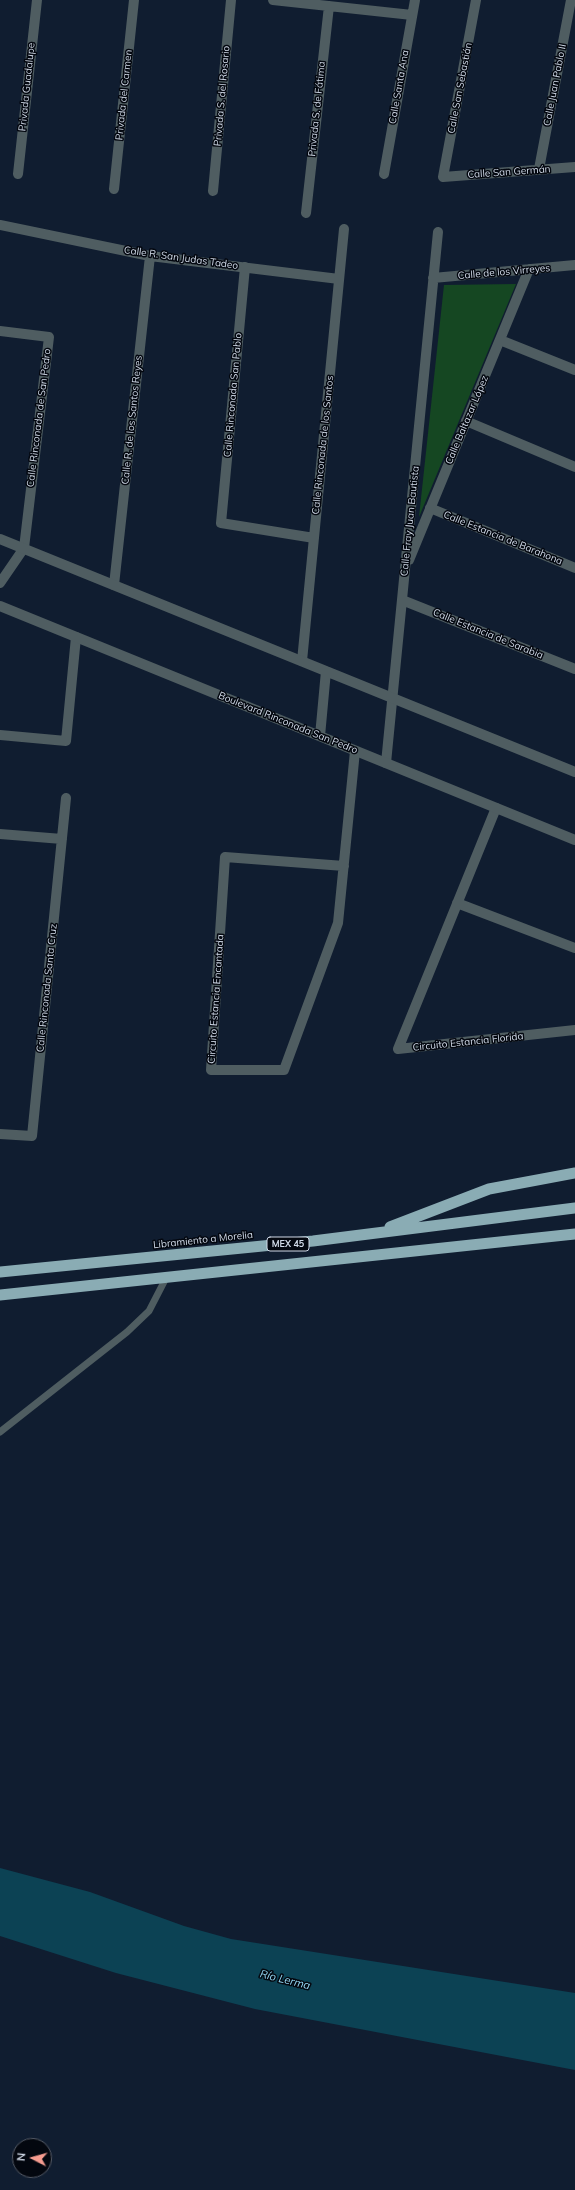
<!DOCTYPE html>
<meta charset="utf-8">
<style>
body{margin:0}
#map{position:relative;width:575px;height:2190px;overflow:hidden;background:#101d30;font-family:Mulish,sans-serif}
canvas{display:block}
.north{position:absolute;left:12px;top:2138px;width:40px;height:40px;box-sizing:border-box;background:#03070f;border:1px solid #555b66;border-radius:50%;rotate:276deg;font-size:11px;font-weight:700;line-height:16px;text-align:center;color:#d1dae8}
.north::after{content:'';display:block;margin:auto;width:14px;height:18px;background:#f59c90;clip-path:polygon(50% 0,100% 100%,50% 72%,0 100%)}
</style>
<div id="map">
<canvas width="575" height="2190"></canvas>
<div class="north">N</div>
</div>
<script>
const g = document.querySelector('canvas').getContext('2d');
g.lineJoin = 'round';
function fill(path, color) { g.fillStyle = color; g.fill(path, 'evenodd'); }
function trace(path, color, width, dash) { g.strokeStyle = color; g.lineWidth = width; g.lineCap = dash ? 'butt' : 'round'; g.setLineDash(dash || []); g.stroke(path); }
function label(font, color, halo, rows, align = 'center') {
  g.font = font + ' Mulish,sans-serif'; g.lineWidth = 3; g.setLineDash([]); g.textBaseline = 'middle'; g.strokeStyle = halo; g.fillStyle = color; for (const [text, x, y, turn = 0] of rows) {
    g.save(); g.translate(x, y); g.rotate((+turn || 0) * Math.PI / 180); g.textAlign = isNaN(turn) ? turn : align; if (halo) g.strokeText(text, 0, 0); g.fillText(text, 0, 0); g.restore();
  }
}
fill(new Path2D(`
 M 516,284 L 419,517 L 444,285 Z`), '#154722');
fill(new Path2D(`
 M 0,1868 L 90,1892 L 184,1926 L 231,1939 L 575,1993 L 575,2070 L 255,2009 L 116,1973 L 0,1936 Z`), '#0c4254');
trace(new Path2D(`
 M 0,1432 L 127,1332 L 149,1311 L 166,1278`), '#4f5d61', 7);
trace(new Path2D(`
 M 273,0 L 412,15
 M 476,0 L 443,177 L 575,167
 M 539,169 L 571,0
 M 18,174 L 37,0
 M 384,174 L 415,0
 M 114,189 L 134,0
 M 213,191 L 231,0
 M 306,213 L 329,6
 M 0,225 L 150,256 L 339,279
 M 245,267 L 221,523 L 314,538
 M 433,278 L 575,265
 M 0,331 L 49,337 L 24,548 L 0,583
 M 500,340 L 575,370
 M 466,421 L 575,467
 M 430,508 L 575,568
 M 409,560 L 529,269
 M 114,585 L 150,256
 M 402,600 L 575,669
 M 302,661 L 344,229
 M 0,735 L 66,741 L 76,637
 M 386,763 L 438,232
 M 496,808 L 398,1049 L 575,1030
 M 0,834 L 62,839
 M 344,866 L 225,857 L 211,1070 L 284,1070 L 338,923 L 355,751
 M 457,903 L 575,948
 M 0,1134 L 32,1136 L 66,798`), '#4f5d61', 10);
trace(new Path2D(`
 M 0,539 L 575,772
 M 0,606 L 575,840
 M 320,736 L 326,671`), '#4f5d61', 10);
trace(new Path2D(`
 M 390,1227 L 489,1189 L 575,1173
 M 0,1272 L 313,1241 L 575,1208
 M 0,1295 L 575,1234`), '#8aacb4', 11);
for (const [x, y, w] of [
 [288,1244,42]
]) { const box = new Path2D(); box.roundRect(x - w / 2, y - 7, w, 14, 3); g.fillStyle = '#03070f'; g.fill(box); trace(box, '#d1dae8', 1); }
label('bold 9px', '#d1dae8', null, [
 ["MEX 45",288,1244]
]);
label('10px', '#d1dae8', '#03070f', [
 ["Calle Juan Pablo II",555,85,-79],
 ["Privada Guadalupe",27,87,-84],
 ["Calle Santa Ana",399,87,-80],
 ["Calle San Sebastián",460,88,-79],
 ["Privada del Carmen",124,95,-84],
 ["Privada S. del Rosario",222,96,-85],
 ["Privada S. de Fátima",317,109,-84],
 ["Calle San Germán",509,172,-4],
 ["Calle R. San Judas Tadeo",181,258,8],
 ["Calle de los Virreyes",504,272,-5],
 ["Calle Rinconada San Pablo",233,395,-85],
 ["Calle Rinconada de San Pedro",39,418,-83],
 ["Calle R. de los Santos Reyes",132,420,-84],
 ["Calle Baltazar López",467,420,-67],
 ["Calle Rinconada de los Santos",323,445,-84],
 ["Calle Fray Juan Bautista",410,521,-84],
 ["Calle Estancia de Barahona",503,538,22],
 ["Calle Estancia de Sarabia",488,634,22],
 ["Boulevard Rinconada San Pedro",288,723,22],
 ["Calle Rinconada Santa Cruz",47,988,-84],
 ["Circuito Estancia Encantada",216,999,-86],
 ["Circuito Estancia Florida",468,1042,-6],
 ["Libramiento a Morelia",203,1240,-6]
]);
label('italic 11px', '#94d8f5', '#03070f', [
 ["Río Lerma",285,1980,14]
]);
</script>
